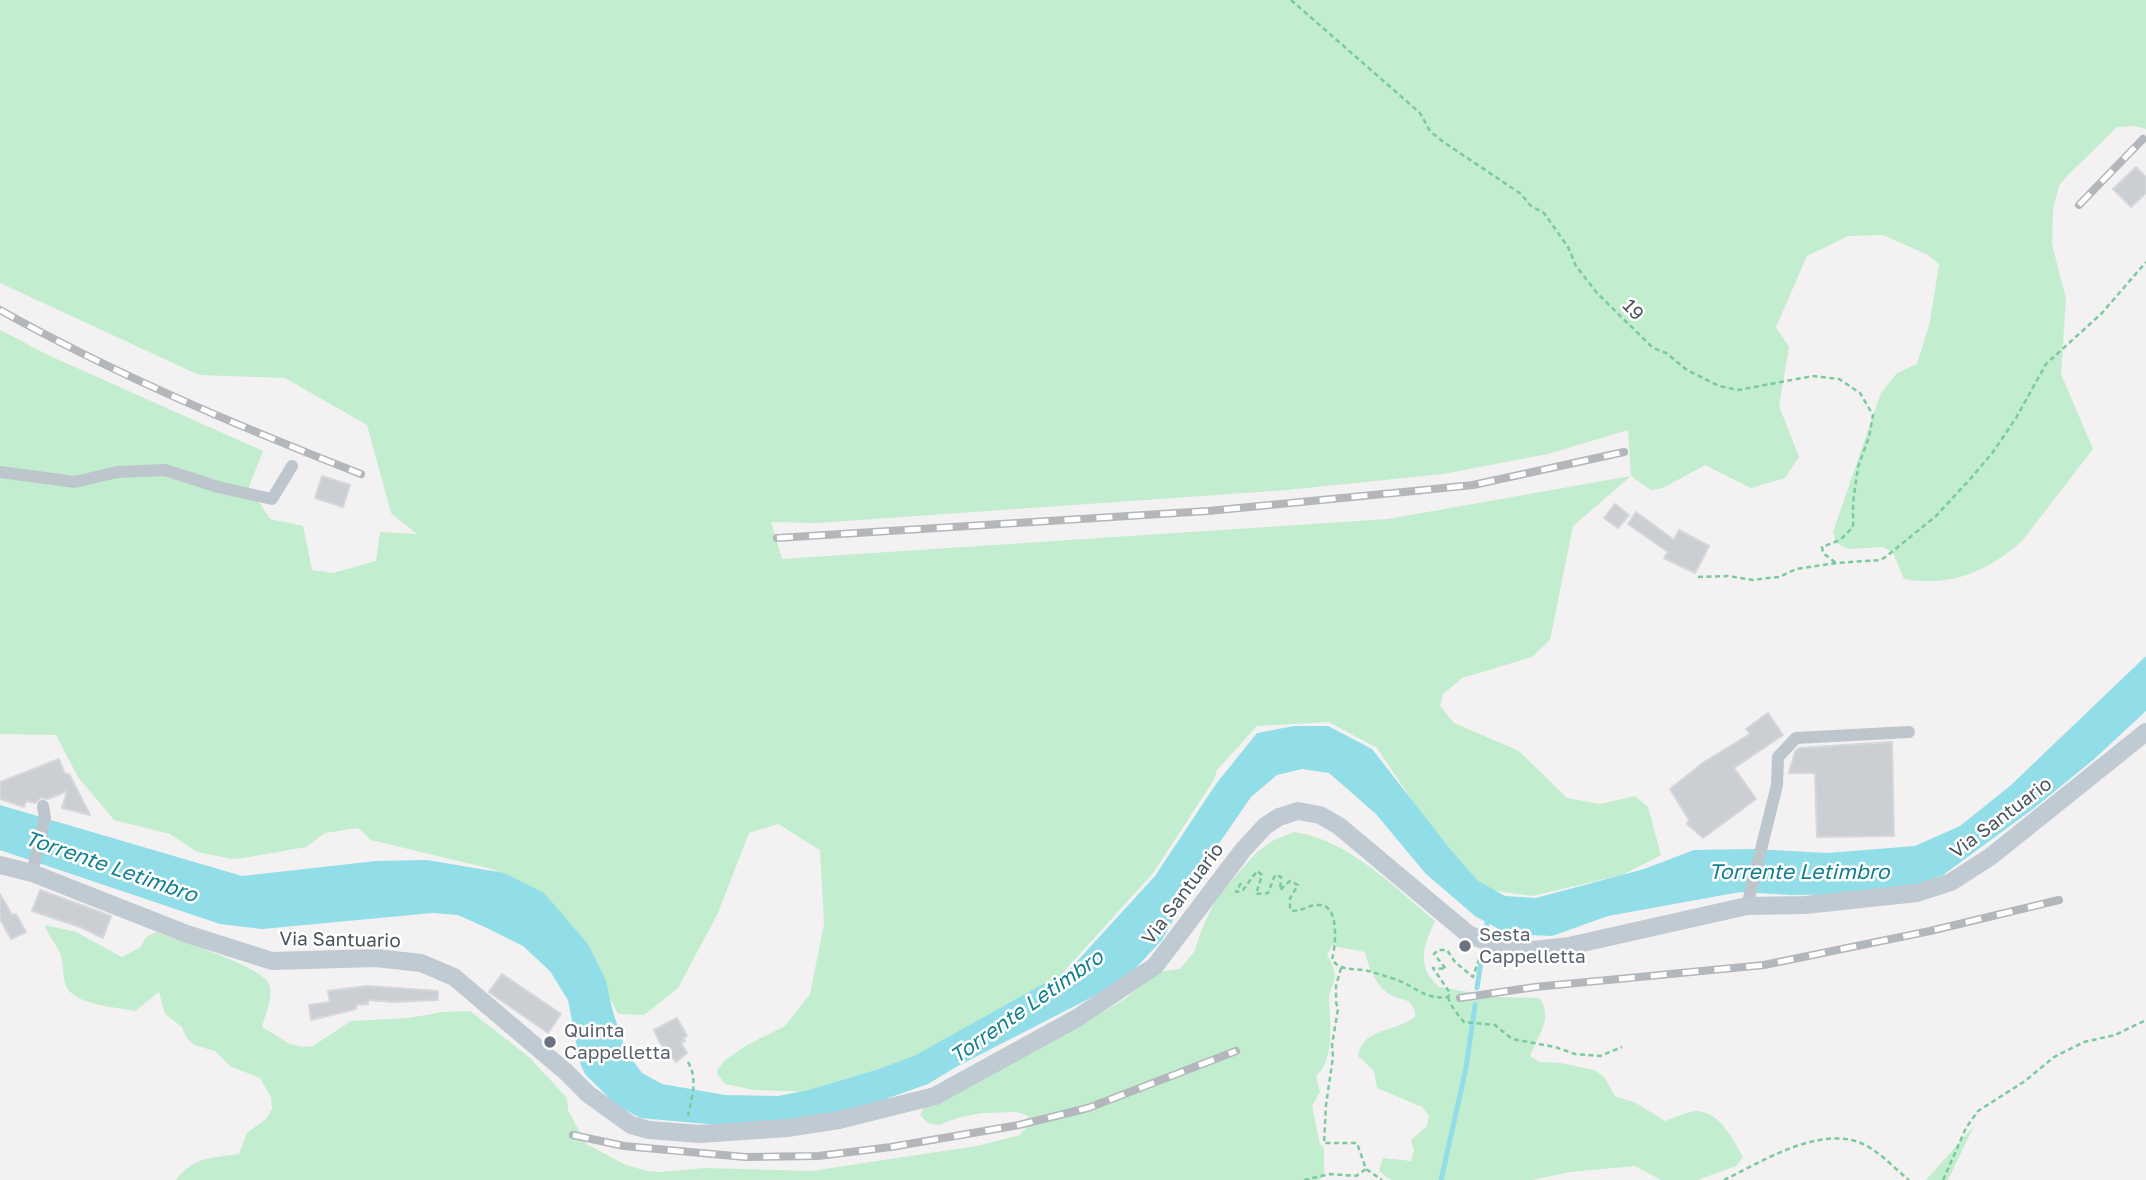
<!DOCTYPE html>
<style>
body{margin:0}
canvas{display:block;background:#f3f1f1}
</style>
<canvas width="2146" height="1180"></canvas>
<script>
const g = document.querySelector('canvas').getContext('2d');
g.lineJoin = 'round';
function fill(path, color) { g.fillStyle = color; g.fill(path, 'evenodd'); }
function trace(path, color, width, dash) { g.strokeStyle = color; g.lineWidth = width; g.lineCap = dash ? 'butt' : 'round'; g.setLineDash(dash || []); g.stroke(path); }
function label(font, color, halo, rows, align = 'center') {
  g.font = font + ' "Golos Text",sans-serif'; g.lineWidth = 5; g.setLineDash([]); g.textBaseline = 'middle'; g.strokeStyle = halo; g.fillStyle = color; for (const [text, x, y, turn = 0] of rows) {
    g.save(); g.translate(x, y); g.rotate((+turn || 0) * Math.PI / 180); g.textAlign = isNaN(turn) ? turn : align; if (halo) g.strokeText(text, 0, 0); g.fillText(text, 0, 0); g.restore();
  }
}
fill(new Path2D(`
 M 0,0 L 2146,0 L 2146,129 L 2135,126 L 2117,127 L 2066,177 L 2059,186 L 2053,209 L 2052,244 L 2066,299 L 2061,374 L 2093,449 L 2022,541 C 1987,572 1951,587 1904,579 L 1893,553 L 1883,547 L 1848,549 L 1836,543 L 1833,532 L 1881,393 L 1897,373 L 1917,364 L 1930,322 L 1939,264 L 1928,255 L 1883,235 L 1848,236 L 1807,256 L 1776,327 L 1789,347 L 1779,406 L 1799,457 L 1785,478 L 1751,488 L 1705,465 L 1663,488 L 1651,490 L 1631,476 L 1573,526 L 1550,640 L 1532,657 L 1462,678 L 1443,694 L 1440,706 L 1454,723 L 1519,751 L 1567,798 L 1600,804 L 1635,796 L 1648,807 L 1661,855 L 1622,875 L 1532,896 L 1483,889 L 1423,817 L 1377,748 L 1329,722 L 1257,726 L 1217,770 L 1214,780 L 1153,873 L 1059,977 L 902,1065 L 813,1092 L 754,1090 L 725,1084 L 716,1072 L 725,1060 L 747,1045 L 785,1026 L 810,994 L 824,924 L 820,850 L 778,824 L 749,833 L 718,913 L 678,988 L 644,1015 L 618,1014 L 579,936 L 541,894 L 492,869 L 371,840 L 358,828 L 325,833 L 306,847 L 243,858 L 232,859 L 197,852 L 170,834 L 114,820 L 78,777 L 56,735 L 0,734 L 0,330 L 50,356 L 263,451 L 249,487 L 270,519 L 303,526 L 312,570 L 333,573 L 376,561 L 380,532 L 417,534 L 391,513 L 367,425 L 285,378 L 199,375 L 0,283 ZM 1628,430 L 1631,476 L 1388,519 L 782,559 L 771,522 L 817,523 L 1287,490 L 1443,474 L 1548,454 Z
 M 1294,832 C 1351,841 1392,886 1435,921 C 1424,946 1415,965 1439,987 L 1498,997 L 1539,998 C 1554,1017 1538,1036 1530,1056 L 1539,1062 L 1560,1063 L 1594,1070 L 1604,1077 L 1615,1096 L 1636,1103 L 1665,1121 C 1674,1118 1688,1111 1698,1111 C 1721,1113 1733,1140 1743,1157 L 1736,1166 L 1698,1180 L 1661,1180 L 1635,1166 L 1570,1172 L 1532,1180 L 1392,1180 L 1386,1177 L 1379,1170 L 1383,1158 L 1411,1161 L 1414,1151 L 1411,1140 L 1427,1126 L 1429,1116 L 1422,1107 L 1377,1088 L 1374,1071 L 1358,1056 C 1363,1027 1394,1033 1415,1017 L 1415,1011 L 1410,1002 C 1404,999 1399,999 1393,996 C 1378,990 1368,967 1365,952 L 1332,946 L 1327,955 C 1330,961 1335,969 1335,976 C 1335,983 1329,990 1329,997 C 1330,1020 1335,1060 1316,1076 L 1320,1092 L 1312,1106 L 1320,1144 L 1324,1148 L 1324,1175 L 1319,1180 L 176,1180 C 194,1156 212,1158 239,1154 L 247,1133 L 266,1119 L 272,1109 L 271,1097 L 260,1078 L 230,1066 L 215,1051 L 194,1045 L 186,1037 L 182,1027 L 165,1014 L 159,992 L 135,1011 C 116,1007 74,1005 66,986 C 62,976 64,963 60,953 C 56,943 48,936 45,925 L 76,932 L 122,957 L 141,947 L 146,937 L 156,932 C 177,940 262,966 269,984 C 274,996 265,1015 262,1027 L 290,1044 L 302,1047 L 313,1046 L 351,1021 L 409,1018 L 442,1012 L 470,1011 L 529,1057 L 567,1098 L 568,1110 L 586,1144 L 626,1165 L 647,1171 L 659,1172 L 705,1168 L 811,1171 L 977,1146 L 1020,1135 L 1027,1127 L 1028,1116 L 1017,1112 L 983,1113 L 960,1117 L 939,1125 L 928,1123 L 920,1115 L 925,1105 L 947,1098 L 1052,1042 L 1126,998 L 1157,972 L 1180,969 L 1194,952 L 1202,929 L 1217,897 L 1257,852 L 1274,840 Z
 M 1974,1126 L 1948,1180 L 1926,1180 Z`), '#c2edcf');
fill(new Path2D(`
 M 2146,656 L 2146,711 L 2093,760 L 2033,809 L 1943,875 L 1904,889 L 1854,894 L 1792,895 L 1740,892 L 1608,916 L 1552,936 L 1508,934 L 1475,916 L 1425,873 L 1376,814 L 1329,773 L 1302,769 L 1277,775 L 1251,797 L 1204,865 L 1162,940 L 1133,971 L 1100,993 L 956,1067 L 928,1084 L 863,1107 L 791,1119 L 718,1125 L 673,1121 L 640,1118 L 615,1104 L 585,1074 L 580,1063 L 568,1000 L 550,971 L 523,946 L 489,929 L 458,915 L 432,913 L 262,929 L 220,924 L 0,850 L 0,805 L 242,876 L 376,861 L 427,860 L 504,873 L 544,893 L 588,944 L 606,981 L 613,1012 L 626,1051 L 642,1073 L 662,1084 L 685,1088 L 725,1095 L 778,1096 L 809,1090 L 879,1069 L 916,1055 L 1070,969 L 1155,876 L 1216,784 L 1257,733 L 1294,726 L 1328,726 L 1372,749 L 1450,849 L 1478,881 L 1505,896 L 1536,898 L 1644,869 L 1694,850 L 1753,849 L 1827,853 L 1915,846 L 1960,826 L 2010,786 Z`), '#91dde8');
trace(new Path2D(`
 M 1486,930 L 1488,916
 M 1477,988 L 1482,955
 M 1441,1180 L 1466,1068 L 1475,1005`), '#91dde8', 5);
const building = new Path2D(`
 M 2136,167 L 2146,177 L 2146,193 L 2131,207 L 2113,189 Z
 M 322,476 L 350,485 L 343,507 L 315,498 Z
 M 1615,504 L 1629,515 L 1618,528 L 1604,518 Z
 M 1636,512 L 1674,540 L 1679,530 L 1709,546 L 1695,573 L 1664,558 L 1668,552 L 1628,524 Z
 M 1768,713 L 1783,735 L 1734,768 L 1756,799 L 1703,838 L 1687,824 L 1689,820 L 1670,789 L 1704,762 L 1750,734 L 1746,729 Z
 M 1892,742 L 1894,836 L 1817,837 L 1815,773 L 1789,773 L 1795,752 L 1799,748 Z
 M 59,759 L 65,774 L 69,774 L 90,815 L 62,808 L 67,791 L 48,799 L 41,798 L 35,803 L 26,801 L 24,807 L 0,799 L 0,782 Z
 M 40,890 L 111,916 L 103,938 L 80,927 L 32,911 Z
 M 0,894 L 12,915 L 16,914 L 26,932 L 11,939 L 0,919 Z
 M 502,974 L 561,1014 L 548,1033 L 489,992 Z
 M 367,986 L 438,991 L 438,1000 L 394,1002 L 368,1000 L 368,1004 L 356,1005 L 356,1009 L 311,1020 L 309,1005 L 330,1002 L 328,991 Z
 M 677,1018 L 687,1036 L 683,1038 L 685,1041 L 681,1043 L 687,1053 L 676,1062 L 659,1041 L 654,1030 Z`);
fill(building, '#cbced3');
trace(building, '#d5d7db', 2);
trace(new Path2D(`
 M 1291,0 L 1420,113 L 1430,131 L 1442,141 L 1521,194 L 1531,206 L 1544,213 L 1568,247 L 1576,266 L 1597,293 L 1653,348 L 1666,353 L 1687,370 L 1719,386 L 1738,390 L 1813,376 L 1839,379 L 1860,393 L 1873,415 L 1869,437 L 1858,467 L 1853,503 L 1853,527 L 1840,540 L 1822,547 L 1823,553 L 1836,563
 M 1698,577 L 1728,576 L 1753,580 L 1768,578 L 1779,577 L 1796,569 L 1836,563 L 1881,560 L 1888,555 L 1936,516 L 1972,477 L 1993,452 L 2016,418 L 2046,364 L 2102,313 L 2146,262
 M 1241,883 L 1236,892 L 1243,890 L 1257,871 L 1262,875 L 1256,894 L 1268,893 L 1275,875 L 1281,877 L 1280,890 L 1290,881 L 1298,885 L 1290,898 L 1290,910 C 1301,913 1307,905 1318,905 C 1340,903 1336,946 1332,959 C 1340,973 1358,967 1372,972 C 1381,975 1400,980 1408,985 C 1422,993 1431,999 1448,997 L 1450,993 L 1433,968 L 1446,969 L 1434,954 L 1438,950 L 1447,950 L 1455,962 L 1473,977 L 1480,956
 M 1341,968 L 1336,986 L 1336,1002 L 1338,1009 L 1332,1045 L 1333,1057 L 1326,1105 L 1324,1143 L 1357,1143 L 1366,1169 L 1382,1180
 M 1448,997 C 1450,1005 1458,1015 1464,1022 L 1495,1025 L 1512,1039 L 1555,1047 L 1575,1054 L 1600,1056 L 1622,1047
 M 688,1062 C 698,1079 692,1097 688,1116
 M 1304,1180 L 1330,1174 L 1356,1176 L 1366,1169
 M 1724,1180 C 1763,1161 1824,1122 1867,1146 C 1883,1155 1895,1169 1909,1180
 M 1943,1180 L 1966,1128 L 1978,1111 L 2025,1081 L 2054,1057 L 2084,1042 L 2115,1035 L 2146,1020`), '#7bca9d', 2.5, [5, 3.5]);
trace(new Path2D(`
 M 0,472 L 75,482 L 117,472 L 165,470 L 218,487 L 272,499 L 292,466
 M 32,873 L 45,818 L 43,806
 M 1747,906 L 1777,785 L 1778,757 L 1796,738 L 1909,732`), '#bdc6cc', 12);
trace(new Path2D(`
 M 0,865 L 32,873 L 187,934 L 272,961 L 376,958 L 421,963 L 454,977 L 566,1072 L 588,1094 L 631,1125 L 649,1130 L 700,1134 L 787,1128 L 839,1120 L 935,1096 L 1077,1018 L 1155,966 L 1243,850 L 1265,826 L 1279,817 L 1298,811 L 1320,815 L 1339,826 L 1468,934 L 1490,943 L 1534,950 L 1569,946 L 1747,906 L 1805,905 L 1917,893 L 1951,882 L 1990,857 L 2146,732`), '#bfcad3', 18);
const rail = new Path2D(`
 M 2079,205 L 2143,139
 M 0,310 C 116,375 238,426 361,474
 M 777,538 L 1208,511 L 1414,491 L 1473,485 L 1624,452
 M 1460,998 L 1535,987 L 1764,965 L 1930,931 L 2059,900
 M 573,1135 L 624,1146 L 745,1157 L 818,1156 L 891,1147 L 1019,1125 L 1088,1108 L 1236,1051`);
trace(rail, '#b3b6ba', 8);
trace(rail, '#fff', 5, [16]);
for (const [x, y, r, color] of [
 [1465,946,7,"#6b7280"],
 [550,1042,7,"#6b7280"]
]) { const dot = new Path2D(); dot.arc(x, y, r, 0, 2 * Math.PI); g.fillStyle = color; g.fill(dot); trace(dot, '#fff', 2.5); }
label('19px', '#49555d', '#fff', [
 ["19",1633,310,47],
 ["Via Santuario",2001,818,-37],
 ["Via Santuario",1183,894,-53],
 ["Via Santuario",340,940,1]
]);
label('19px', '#5b616d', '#fff', [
 ["Sesta",1479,935],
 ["Cappelletta",1479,957],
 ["Quinta",564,1031],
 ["Cappelletta",564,1053]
], 'left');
label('italic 21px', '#138090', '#fff', [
 ["Torrente Letimbro",111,867,19],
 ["Torrente Letimbro",1799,872],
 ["Torrente Letimbro",1027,1007,-35]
]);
</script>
